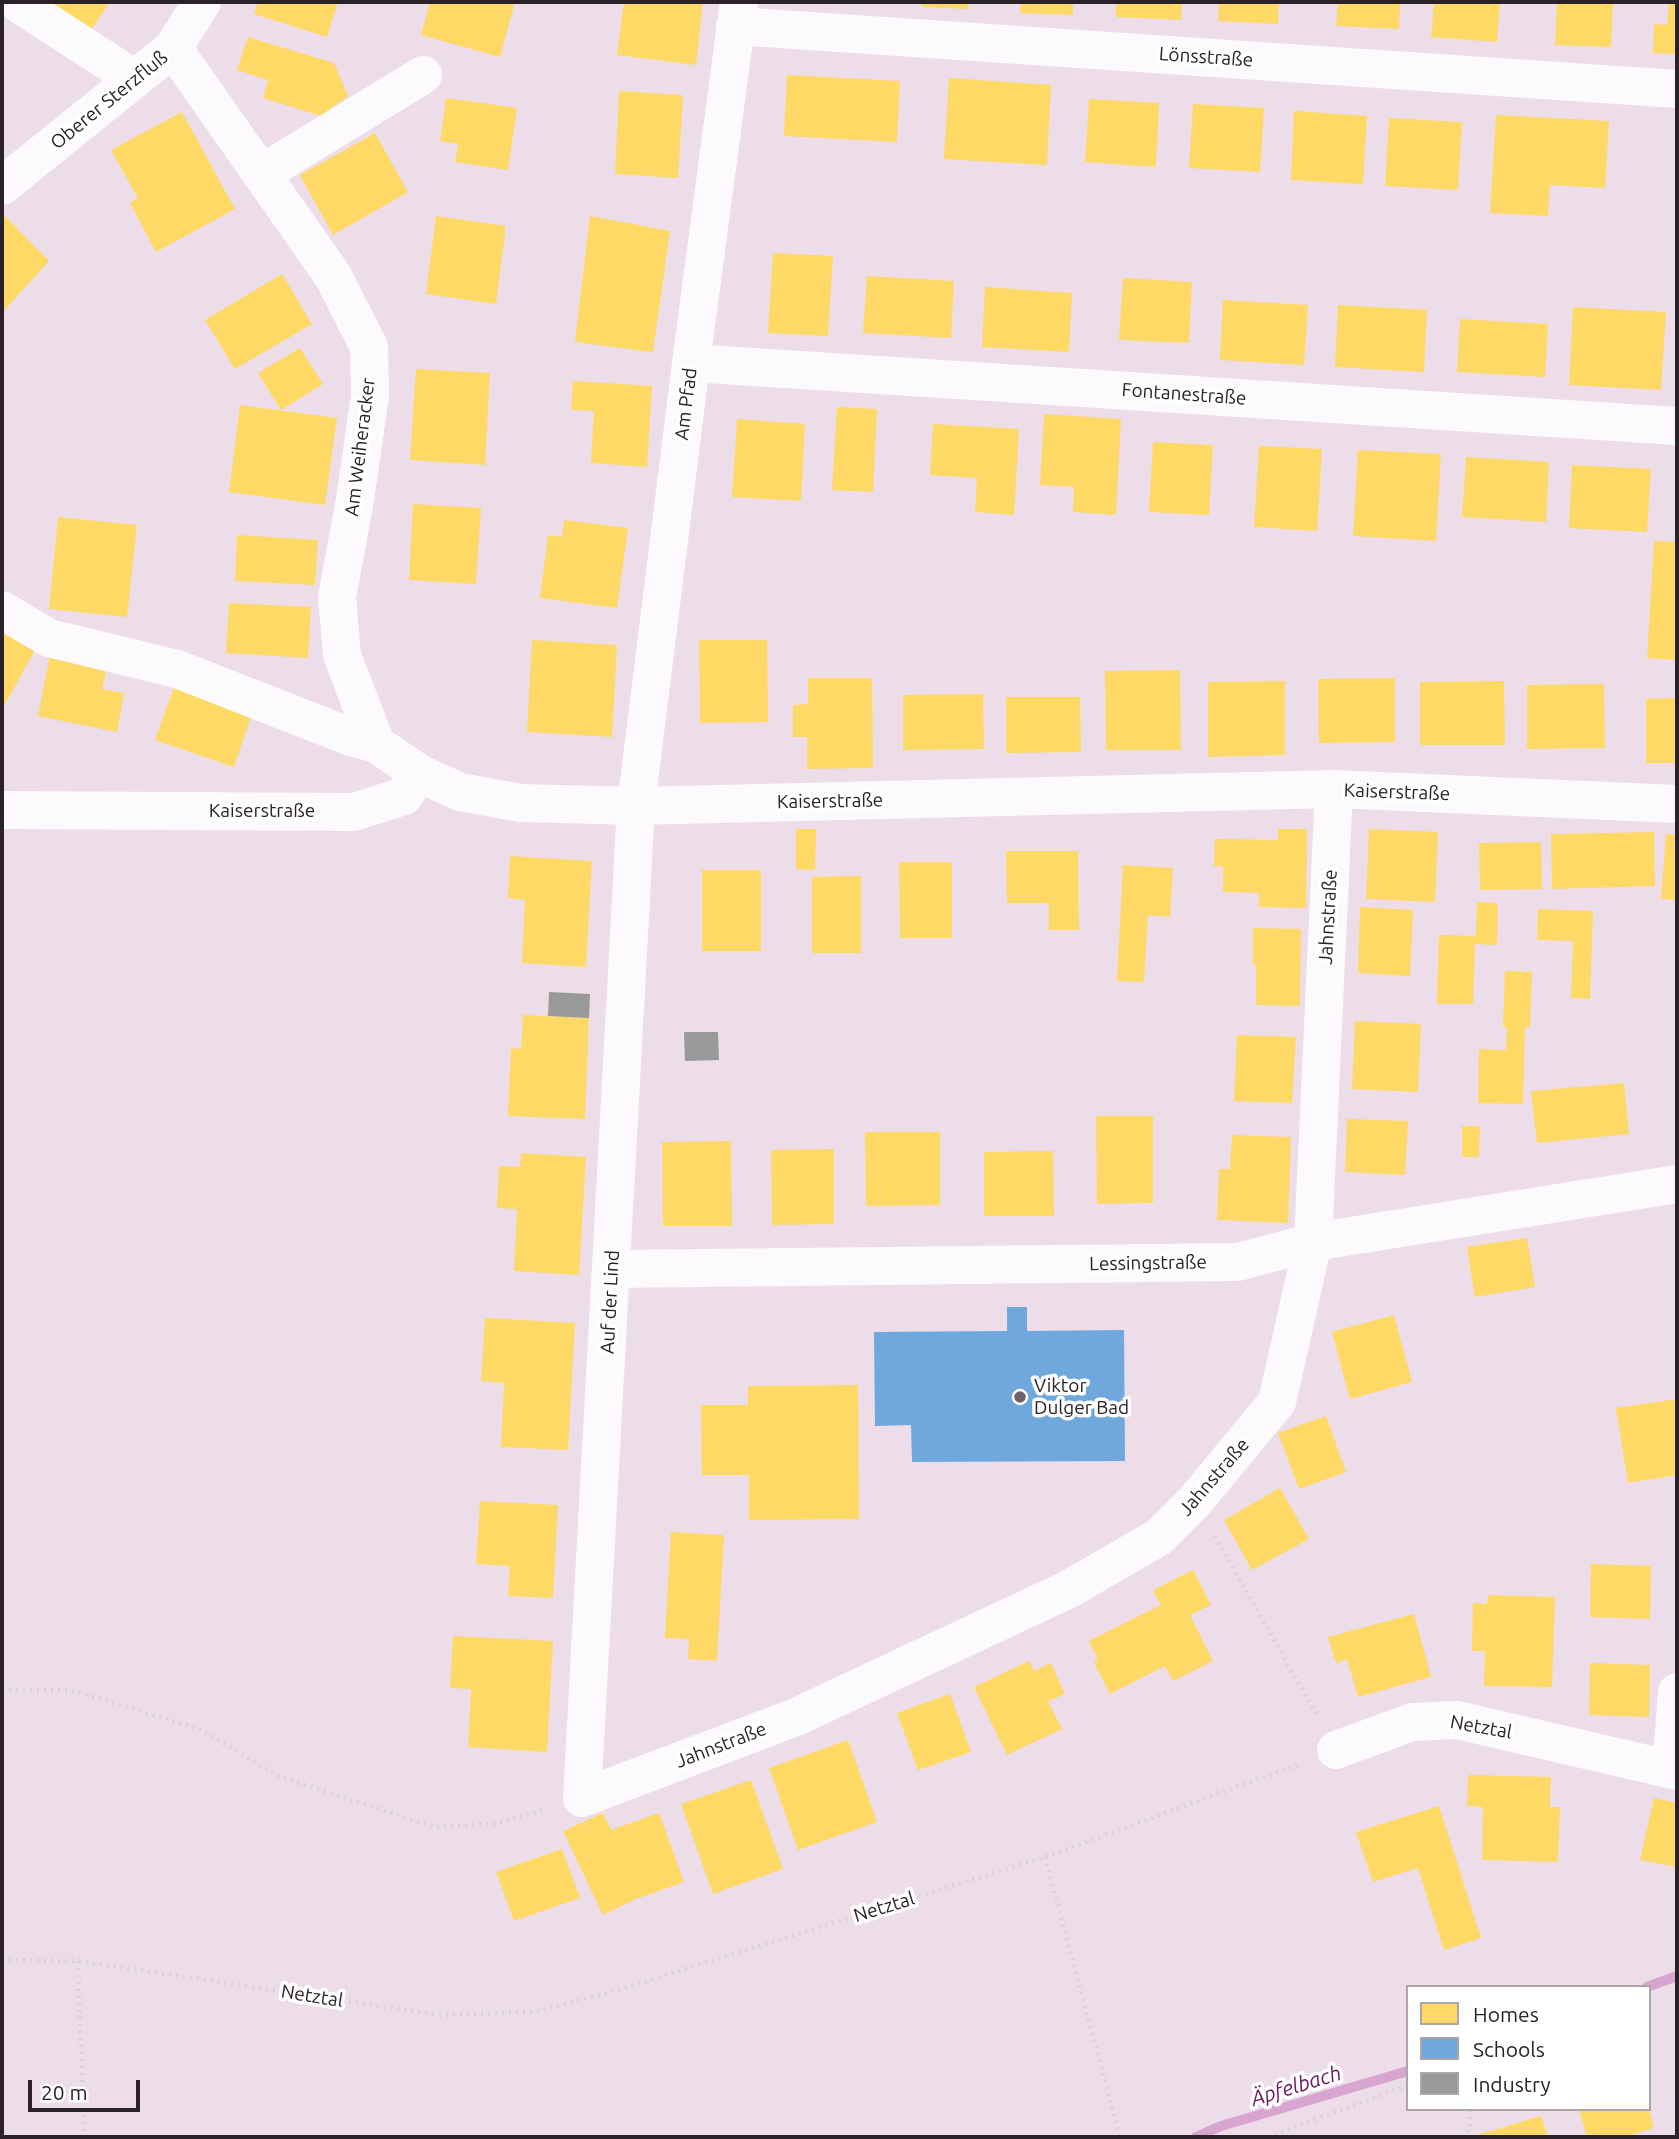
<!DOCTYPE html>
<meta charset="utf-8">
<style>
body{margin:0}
#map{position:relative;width:1679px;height:2139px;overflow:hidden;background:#ecdde9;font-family:Ubuntu,sans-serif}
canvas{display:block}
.frame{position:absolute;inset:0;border:4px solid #2a2129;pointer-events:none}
.legend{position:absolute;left:1406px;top:1985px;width:245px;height:126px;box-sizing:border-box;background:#fff;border:2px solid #aaa6a9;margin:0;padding:9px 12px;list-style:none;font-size:21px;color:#2a2129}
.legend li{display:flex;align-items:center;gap:14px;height:35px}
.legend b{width:35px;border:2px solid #aaa6a9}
.scale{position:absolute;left:28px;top:2080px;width:112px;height:32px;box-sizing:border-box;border:4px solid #2a2129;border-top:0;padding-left:9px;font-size:21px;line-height:24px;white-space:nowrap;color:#2a2129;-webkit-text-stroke:5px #fff;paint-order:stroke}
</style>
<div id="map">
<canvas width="1679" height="2139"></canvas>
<div class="frame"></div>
<ul class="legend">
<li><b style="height:19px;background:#ffd966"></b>Homes</li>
<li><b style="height:19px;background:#6fa8dc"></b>Schools</li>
<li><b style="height:19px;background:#999"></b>Industry</li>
</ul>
<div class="scale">20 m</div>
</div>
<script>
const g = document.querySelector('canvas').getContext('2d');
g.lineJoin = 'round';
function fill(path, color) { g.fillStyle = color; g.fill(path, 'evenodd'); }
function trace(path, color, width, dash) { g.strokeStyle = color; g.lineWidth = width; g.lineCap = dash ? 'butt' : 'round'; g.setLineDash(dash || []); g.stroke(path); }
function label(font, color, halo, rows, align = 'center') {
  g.font = font + ' Ubuntu,sans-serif'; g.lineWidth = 7; g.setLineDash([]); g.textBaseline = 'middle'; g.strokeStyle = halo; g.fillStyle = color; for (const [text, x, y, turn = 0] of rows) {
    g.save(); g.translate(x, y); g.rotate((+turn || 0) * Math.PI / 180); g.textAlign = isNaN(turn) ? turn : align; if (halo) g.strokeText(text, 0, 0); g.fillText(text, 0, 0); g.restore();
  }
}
fill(new Path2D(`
 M 41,2 L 110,2 L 88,34 Z
 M 258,2 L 338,2 L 327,37 L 254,14 Z
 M 430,2 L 515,2 L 500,57 L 421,35 Z
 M 624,2 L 703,2 L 696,65 L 617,55 Z
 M 922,2 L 968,2 L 968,9 L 922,7 Z
 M 1021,2 L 1073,2 L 1073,15 L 1020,13 Z
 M 1116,2 L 1182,2 L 1181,20 L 1116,17 Z
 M 1219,2 L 1279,2 L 1278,24 L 1218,21 Z
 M 1338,2 L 1400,2 L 1399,29 L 1336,26 Z
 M 1434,2 L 1500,2 L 1497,42 L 1431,37 Z
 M 1557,2 L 1613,2 L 1611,47 L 1555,45 Z
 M 1669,2 L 1677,2 L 1677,54 L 1653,53 L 1654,24 L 1667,25 Z
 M 248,37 L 334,63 L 348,96 L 321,116 L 263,98 L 268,80 L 237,70 Z
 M 787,75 L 900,81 L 897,142 L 784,136 Z
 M 949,78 L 1051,85 L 1047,165 L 944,159 Z
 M 619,91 L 683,95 L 678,178 L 615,174 Z
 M 446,98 L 517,108 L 508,170 L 455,162 L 458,144 L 440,141 Z
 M 1089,99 L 1159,103 L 1156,167 L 1085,162 Z
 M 1193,104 L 1264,108 L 1260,172 L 1189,168 Z
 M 1294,111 L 1367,116 L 1363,184 L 1291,180 Z
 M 182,112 L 235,209 L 156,252 L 130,203 L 138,198 L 111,150 Z
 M 1496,115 L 1609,121 L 1605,188 L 1550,185 L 1548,216 L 1490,213 Z
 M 1389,118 L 1462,122 L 1458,190 L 1385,186 Z
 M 375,133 L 408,192 L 333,235 L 300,175 Z
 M 2,213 L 49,261 L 2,313 Z
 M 436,216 L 506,226 L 496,304 L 426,294 Z
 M 590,216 L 670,231 L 653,352 L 575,342 Z
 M 773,253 L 833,256 L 828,336 L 768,333 Z
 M 282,274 L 312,324 L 235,369 L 205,320 Z
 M 867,276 L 954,281 L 951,338 L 863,333 Z
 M 1123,278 L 1192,282 L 1189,343 L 1119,340 Z
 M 985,287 L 1072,293 L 1069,352 L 982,347 Z
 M 1223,300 L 1308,305 L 1304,365 L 1220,360 Z
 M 1338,305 L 1427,310 L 1424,372 L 1335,367 Z
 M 1573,307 L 1666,312 L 1661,390 L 1569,385 Z
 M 1460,319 L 1548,324 L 1545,377 L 1457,372 Z
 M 300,348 L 323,384 L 281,410 L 258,373 Z
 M 416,369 L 490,373 L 485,465 L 410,460 Z
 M 573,381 L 652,386 L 647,467 L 591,463 L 594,411 L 571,410 Z
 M 240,405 L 337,418 L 325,505 L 229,492 Z
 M 837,407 L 877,409 L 873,492 L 832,490 Z
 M 1044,414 L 1121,419 L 1116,515 L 1073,512 L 1074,487 L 1040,485 Z
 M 737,419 L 805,424 L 801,501 L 732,497 Z
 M 933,424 L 1019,429 L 1014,515 L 975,512 L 977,478 L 930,475 Z
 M 1153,442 L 1213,445 L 1209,515 L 1149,512 Z
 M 1259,446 L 1322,449 L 1317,531 L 1254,527 Z
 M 1358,450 L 1441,454 L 1436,541 L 1353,536 Z
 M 1466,457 L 1549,462 L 1546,522 L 1462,517 Z
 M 1572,465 L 1651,469 L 1647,532 L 1569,528 Z
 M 413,504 L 481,508 L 476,584 L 409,580 Z
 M 58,517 L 137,525 L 127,617 L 49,609 Z
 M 564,520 L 628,528 L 617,608 L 540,598 L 548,535 L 562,537 Z
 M 237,535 L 318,540 L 315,585 L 235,581 Z
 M 1654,541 L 1677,542 L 1677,660 L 1647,658 Z
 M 229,603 L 311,607 L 308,658 L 226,653 Z
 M 2,631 L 35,650 L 2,710 Z
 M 532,640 L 617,645 L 612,737 L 527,732 Z
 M 699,640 L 767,640 L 768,722 L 700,723 Z
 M 51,650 L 108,662 L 102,689 L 124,693 L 117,732 L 38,716 Z
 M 1180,670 L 1181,750 L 1106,750 L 1105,671 Z
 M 808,678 L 872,678 L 873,768 L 807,769 L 807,737 L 793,737 L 793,705 L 808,704 Z
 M 1395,678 L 1395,742 L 1319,743 L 1318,679 Z
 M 1285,681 L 1285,755 L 1208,757 L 1208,682 Z
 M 1504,681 L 1505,745 L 1420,745 L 1420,682 Z
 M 175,684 L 253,711 L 234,767 L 155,740 Z
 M 1604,684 L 1605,748 L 1527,749 L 1527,685 Z
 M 983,694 L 984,749 L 903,750 L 903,695 Z
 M 1006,697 L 1080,697 L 1081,752 L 1006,753 Z
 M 1677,698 L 1677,763 L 1646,763 L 1646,699 Z
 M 796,829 L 816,829 L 815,870 L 796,869 Z
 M 1278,829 L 1307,829 L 1306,908 L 1259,907 L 1259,893 L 1223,892 L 1223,867 L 1214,866 L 1215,839 L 1278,840 Z
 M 1369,829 L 1438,832 L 1435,902 L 1366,899 Z
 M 1654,832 L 1655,886 L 1552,889 L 1551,834 Z
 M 1666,834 L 1677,835 L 1677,900 L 1661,899 Z
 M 1541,842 L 1542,889 L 1480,890 L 1479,843 Z
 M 1006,851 L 1078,851 L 1079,930 L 1049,930 L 1049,903 L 1007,903 Z
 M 510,856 L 592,861 L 586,967 L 522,963 L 525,900 L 508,898 Z
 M 899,862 L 952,862 L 952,938 L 900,938 Z
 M 1123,865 L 1173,868 L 1170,917 L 1148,915 L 1144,982 L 1117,981 Z
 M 702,870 L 761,870 L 761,951 L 702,951 Z
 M 861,876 L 861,953 L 812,953 L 812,877 Z
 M 1477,902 L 1498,903 L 1497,945 L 1475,944 L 1473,1004 L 1437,1004 L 1439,935 L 1476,936 Z
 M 1360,907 L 1413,910 L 1410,976 L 1358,973 Z
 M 1538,909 L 1593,911 L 1590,999 L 1571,998 L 1573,941 L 1537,940 Z
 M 1253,928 L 1301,929 L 1300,1006 L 1256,1005 L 1256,965 L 1253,965 Z
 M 1505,971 L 1532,972 L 1530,1027 L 1525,1027 L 1523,1104 L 1478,1103 L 1479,1049 L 1506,1050 L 1507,1027 L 1503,1027 Z
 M 523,1015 L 589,1018 L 585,1119 L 508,1116 L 511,1048 L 521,1049 Z
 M 1355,1021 L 1421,1024 L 1418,1092 L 1352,1089 Z
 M 1237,1035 L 1296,1037 L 1292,1103 L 1234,1101 Z
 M 1624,1083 L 1629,1134 L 1537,1143 L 1531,1091 Z
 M 1096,1116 L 1153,1116 L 1153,1203 L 1097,1204 Z
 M 1347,1119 L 1408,1121 L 1405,1175 L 1345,1172 Z
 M 1462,1126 L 1480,1126 L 1479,1157 L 1462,1157 Z
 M 865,1132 L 940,1132 L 940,1205 L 866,1206 Z
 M 1232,1135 L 1291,1137 L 1288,1223 L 1217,1220 L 1219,1169 L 1230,1169 Z
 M 731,1141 L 732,1226 L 663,1226 L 662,1142 Z
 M 834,1149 L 834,1224 L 772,1225 L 771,1150 Z
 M 1053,1151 L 1054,1216 L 984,1216 L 984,1152 Z
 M 521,1153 L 586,1157 L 579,1275 L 514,1271 L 517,1209 L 497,1208 L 499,1166 L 520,1167 Z
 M 1527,1238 L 1535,1287 L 1475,1297 L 1467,1247 Z
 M 1394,1315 L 1412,1382 L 1350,1399 L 1332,1332 Z
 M 485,1318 L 575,1323 L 568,1450 L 501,1447 L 504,1383 L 481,1381 Z
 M 858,1385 L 859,1519 L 749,1520 L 749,1475 L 702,1475 L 701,1405 L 748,1405 L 748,1386 Z
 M 1677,1399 L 1677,1475 L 1628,1483 L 1616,1408 Z
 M 1326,1416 L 1346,1472 L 1299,1489 L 1278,1433 Z
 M 1280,1488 L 1309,1539 L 1252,1570 L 1224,1520 Z
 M 480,1501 L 558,1505 L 553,1598 L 508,1596 L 510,1566 L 476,1564 Z
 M 671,1532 L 724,1535 L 717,1661 L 688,1659 L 689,1639 L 665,1638 Z
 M 1591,1564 L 1651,1566 L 1650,1619 L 1590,1617 Z
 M 1193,1570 L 1211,1605 L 1190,1615 L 1213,1661 L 1173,1681 L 1165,1666 L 1110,1694 L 1094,1662 L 1098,1660 L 1089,1641 L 1161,1605 L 1153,1590 Z
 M 1488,1595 L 1555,1597 L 1552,1687 L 1484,1686 L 1485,1651 L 1472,1651 L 1473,1603 L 1487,1604 Z
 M 1414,1614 L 1431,1677 L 1358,1697 L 1347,1659 L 1336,1663 L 1328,1637 Z
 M 453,1636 L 553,1641 L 547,1752 L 468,1747 L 471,1689 L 450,1688 Z
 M 1029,1661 L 1034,1671 L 1051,1663 L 1065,1694 L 1048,1701 L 1062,1729 L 1007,1755 L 974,1687 Z
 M 1590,1663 L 1650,1665 L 1649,1717 L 1589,1715 Z
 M 950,1694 L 971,1752 L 918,1770 L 897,1713 Z
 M 848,1740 L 877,1822 L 798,1850 L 769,1768 Z
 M 1468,1775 L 1551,1777 L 1550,1807 L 1560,1807 L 1558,1862 L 1482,1860 L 1483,1807 L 1467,1806 Z
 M 751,1780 L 783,1869 L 713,1894 L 681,1804 Z
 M 1654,1798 L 1677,1803 L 1677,1867 L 1640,1860 Z
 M 1439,1806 L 1481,1938 L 1444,1950 L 1418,1868 L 1373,1882 L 1356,1832 Z
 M 603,1813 L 611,1830 L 659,1813 L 684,1882 L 636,1899 L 603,1915 L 563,1831 Z
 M 562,1849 L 580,1898 L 514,1921 L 496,1872 Z
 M 1579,2109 L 1649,2109 L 1654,2128 L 1625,2137 L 1587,2137 Z
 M 1541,2116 L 1548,2137 L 1478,2137 L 1477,2135 Z`), '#ffd966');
fill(new Path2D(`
 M 1007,1307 L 1027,1307 L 1027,1331 L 1124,1330 L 1125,1461 L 912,1462 L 911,1425 L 875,1426 L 874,1332 L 1007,1331 Z`), '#6fa8dc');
fill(new Path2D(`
 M 549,992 L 590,994 L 589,1018 L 548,1016 Z
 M 684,1032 L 718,1032 L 719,1060 L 685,1061 Z`), '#999');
trace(new Path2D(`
 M 1647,1987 L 1677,1976
 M 1196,2137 L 1221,2126 L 1408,2071`), '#d8a4d0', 10);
trace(new Path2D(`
 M 1215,1536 L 1318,1717
 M 2,1689 L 74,1691 L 200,1729 L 280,1777 L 435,1827 L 494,1824 L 546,1809
 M 1045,1857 L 1120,2137
 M 2,1960 L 78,1961 L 440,2015 L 534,2012 L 624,1988 L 1045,1857 L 1302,1763
 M 78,1961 L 84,2137
 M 1268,2137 L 1408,2085
 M 1462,2137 L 1470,2128 L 1471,2109`), '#d8d3d6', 4.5, [2, 5]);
trace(new Path2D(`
 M 16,2 L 135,79
 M 739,2 L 691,363 L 636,806 L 582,1798 L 796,1717 L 1069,1589 L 1159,1537 L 1195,1501 L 1277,1402 L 1313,1242 L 1334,789
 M 735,26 L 1677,89
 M 173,48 L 333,276 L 369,347 L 370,396 L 355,500 L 337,597 L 342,655 L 376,744 L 419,773 L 460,792 L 521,803 L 636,806 L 1334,789 L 1677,804
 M 261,174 L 423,75
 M 2,186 L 173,48 L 202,2
 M 691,363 L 1677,426
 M 2,610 L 49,638 L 177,669 L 351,737 L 376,744
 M 2,810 L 354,812 L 404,796 L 419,773
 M 612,1269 L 1238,1262 L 1313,1242 L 1677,1184
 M 1336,1750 L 1412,1722 L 1457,1720 L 1677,1771
 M 1671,1769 L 1677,1692`), '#fcfafc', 38);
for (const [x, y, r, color] of [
 [1020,1397,7,"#6e636c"]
]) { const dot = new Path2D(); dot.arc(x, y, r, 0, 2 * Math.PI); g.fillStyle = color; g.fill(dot); trace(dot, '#fff', 2.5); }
label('19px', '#2a2129', '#fff', [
 ["Lönsstraße",1206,57,4],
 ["Oberer Sterzfluß",109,100,-39],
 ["Fontanestraße",1184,394,4],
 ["Am Pfad",686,404,-83],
 ["Am Weiheracker",360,447,-83],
 ["Kaiserstraße",1397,792,2],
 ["Kaiserstraße",830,801,-1],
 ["Kaiserstraße",262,811],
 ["Jahnstraße",1328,917,-87],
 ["Lessingstraße",1148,1263,-1],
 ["Auf der Lind",610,1302,-87],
 ["Jahnstraße",1214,1477,-49],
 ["Netztal",1481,1727,10],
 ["Jahnstraße",721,1745,-21],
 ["Netztal",884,1907,-17],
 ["Netztal",312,1996,9]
]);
label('19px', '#2a2129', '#fff', [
 ["Viktor",1034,1386],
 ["Dulger Bad",1034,1408]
], 'left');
label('italic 21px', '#68165f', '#fff', [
 ["Äpfelbach",1296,2086,-17]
]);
</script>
